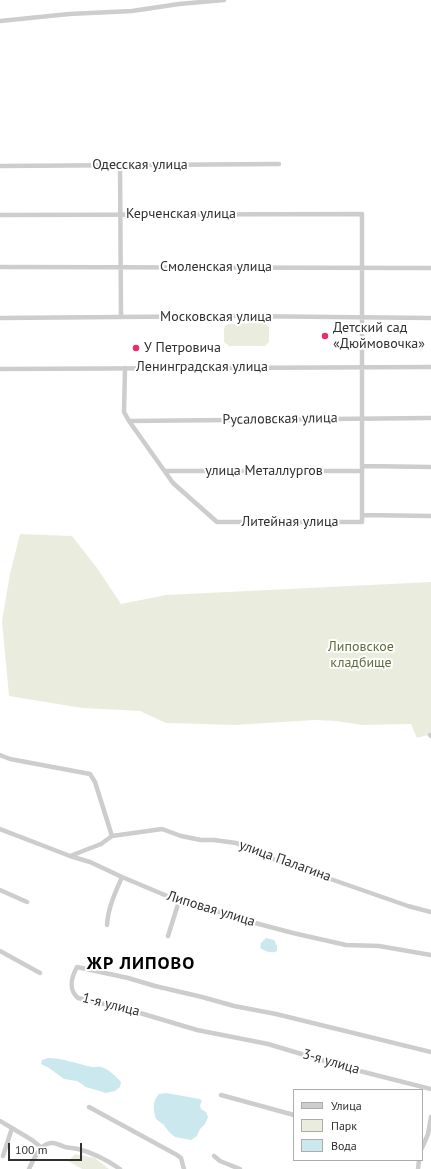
<!DOCTYPE html>
<meta charset="utf-8">
<style>
body{margin:0}
#map{position:relative;width:431px;height:1169px;overflow:hidden;background:#fff;font-family:"PT Sans",sans-serif}
canvas{display:block}
.legend{position:absolute;left:293px;top:1089px;width:130px;height:72px;box-sizing:border-box;background:#fff;border:1px solid #acacac;margin:0;padding:5px 7px;list-style:none;font-size:12px;color:#303030}
.legend li{display:flex;align-items:center;gap:8px;height:20px}
.legend b{width:20px;border:1px solid #acacac}
.scale{position:absolute;left:8px;top:1143px;width:74px;height:18px;box-sizing:border-box;border:2px solid #303030;border-top:0;padding-left:5px;font-size:12px;line-height:14px;white-space:nowrap;color:#303030;-webkit-text-stroke:3px #fff;paint-order:stroke}
</style>
<div id="map">
<canvas width="431" height="1169"></canvas>
<ul class="legend">
<li><b style="height:5px;background:#cdcdcd"></b>Улица</li>
<li><b style="height:11px;background:#eaedde"></b>Парк</li>
<li><b style="height:11px;background:#cae8ee"></b>Вода</li>
</ul>
<div class="scale">100 m</div>
</div>
<script>
const g = document.querySelector('canvas').getContext('2d');
g.lineJoin = 'round';
function fill(path, color) { g.fillStyle = color; g.fill(path, 'evenodd'); }
function trace(path, color, width, dash) { g.strokeStyle = color; g.lineWidth = width; g.lineCap = dash ? 'butt' : 'round'; g.setLineDash(dash || []); g.stroke(path); }
function label(font, color, halo, rows, align = 'center') {
  g.font = font + ' "PT Sans",sans-serif'; g.lineWidth = 4; g.setLineDash([]); g.textBaseline = 'middle'; g.strokeStyle = halo; g.fillStyle = color; for (const [text, x, y, turn = 0] of rows) {
    g.save(); g.translate(x, y); g.rotate((+turn || 0) * Math.PI / 180); g.textAlign = isNaN(turn) ? turn : align; if (halo) g.strokeText(text, 0, 0); g.fillText(text, 0, 0); g.restore();
  }
}
fill(new Path2D(`
 M 264,323 L 269,327 L 269,342 L 265,346 L 229,346 L 224,342 L 224,328 L 228,324 Z
 M 20,534 L 72,536 L 97,568 L 121,604 L 166,595 L 431,582 L 431,734 L 417,738 L 411,724 L 362,725 L 336,721 L 314,720 L 235,725 L 166,723 L 140,711 L 82,708 L 9,696 L 2,621 L 10,574 Z
 M 75,1154 L 95,1158 L 109,1169 L 82,1169 L 68,1161 Z`), '#eaedde');
fill(new Path2D(`
 M 266,938 L 274,940 L 277,946 L 277,951 C 272,954 264,951 260,948 L 261,943 Z
 M 48,1058 C 63,1058 77,1064 92,1067 C 96,1067 100,1066 104,1068 C 109,1070 118,1078 121,1082 L 120,1087 L 115,1091 L 106,1093 L 86,1087 L 77,1081 L 64,1079 L 49,1068 L 41,1064 L 42,1060 Z
 M 166,1093 L 200,1099 L 202,1101 L 200,1105 L 201,1109 L 206,1112 L 208,1117 L 205,1124 L 200,1129 L 197,1136 L 191,1140 L 175,1137 L 169,1132 L 164,1125 L 156,1119 C 153,1109 152,1102 159,1094 Z`), '#cae8ee');
trace(new Path2D(`
 M 0,21 L 69,14 L 132,11 L 179,4 L 224,0
 M 120,165 L 121,317
 M 0,166 L 279,164
 M 0,215 L 362,214 L 362,522 L 217,522 L 173,483 L 129,421 L 124,412 L 125,368
 M 0,267 L 431,268
 M 0,318 L 236,316 L 431,318
 M 0,369 L 431,367
 M 129,421 L 431,418
 M 362,466 L 431,467
 M 165,471 L 362,471
 M 362,515 L 431,516
 M 430,735 L 431,736
 M 0,755 L 10,759 L 90,774 L 95,782 L 112,836
 M 0,829 L 70,856 L 90,862 L 122,877 L 179,901 L 220,912 L 240,919 L 293,933 L 346,945 L 379,946 L 431,955
 M 70,856 L 101,844 L 112,836 L 162,829 L 181,836 L 201,840 L 214,840 L 236,843 L 251,848 L 273,859 L 408,906 L 431,912
 M 0,890 L 27,902
 M 107,925 C 108,908 115,893 122,877
 M 168,936 L 179,901
 M 0,951 L 40,973
 M 431,1052 L 276,1014 L 234,1006 L 202,997 L 155,986 L 128,978 L 77,967 C 71,978 68,989 78,998 L 130,1010 L 197,1030 L 268,1044 L 348,1068 L 431,1089
 M 221,1095 L 294,1115
 M 89,1107 L 177,1155 L 181,1158 L 184,1169
 M 0,1121 L 32,1140 L 42,1148
 M 422,1148 L 428,1134 L 431,1117
 M 3,1156 L 12,1128
 M 214,1156 L 220,1161 L 240,1169
 M 29,1169 C 33,1161 38,1148 47,1144 C 54,1141 59,1145 65,1147 C 70,1148 74,1148 78,1149 C 94,1153 107,1160 120,1169
 M 418,1169 L 419,1160`), '#cdcdcd', 4.5);
for (const [x, y, r, color] of [
 [325,336,4,"#eb2e6b"],
 [136,348,4,"#eb2e6b"]
]) { const dot = new Path2D(); dot.arc(x, y, r, 0, 2 * Math.PI); g.fillStyle = color; g.fill(dot); trace(dot, '#fff', 1.5); }
label('14px', '#303030', '#fff', [
 ["Одесская улица",140,165],
 ["Керченская улица",181,214],
 ["Смоленская улица",216,267],
 ["Московская улица",216,317],
 ["Ленинградская улица",202,367],
 ["Русаловская улица",280,419,-1],
 ["улица Металлургов",264,471],
 ["Литейная улица",290,522],
 ["улица Палагина",285,861,20],
 ["Липовая улица",211,909,17],
 ["1-я улица",111,1005,14],
 ["3-я улица",331,1062,16]
]);
label('14px', '#303030', '#fff', [
 ["Детский сад",333,328],
 ["«Дюймовочка»",333,344],
 ["У Петровича",144,348]
], 'left');
label('14px', '#5f6e3b', '#fff', [
 ["Липовское",361,647],
 ["кладбище",361,663]
]);
g.letterSpacing = '1px';
label('bold 18px', '#000', '#fff', [
 ["ЖР ЛИПОВО",141,964]
]);
g.letterSpacing = '0px';
</script>
